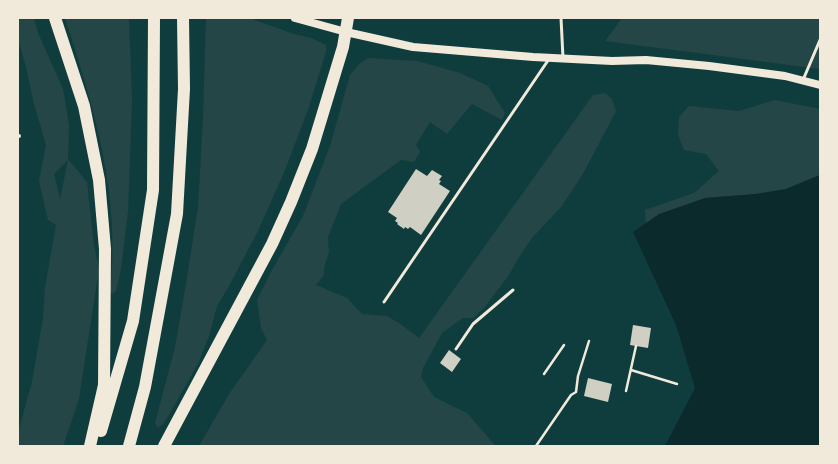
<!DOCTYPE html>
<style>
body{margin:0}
#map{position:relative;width:838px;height:464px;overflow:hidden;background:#0f3d3e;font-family:"Titillium Web",sans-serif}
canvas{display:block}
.frame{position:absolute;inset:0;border:19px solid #f1e9da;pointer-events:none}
</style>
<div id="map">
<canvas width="838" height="464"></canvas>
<div class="frame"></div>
</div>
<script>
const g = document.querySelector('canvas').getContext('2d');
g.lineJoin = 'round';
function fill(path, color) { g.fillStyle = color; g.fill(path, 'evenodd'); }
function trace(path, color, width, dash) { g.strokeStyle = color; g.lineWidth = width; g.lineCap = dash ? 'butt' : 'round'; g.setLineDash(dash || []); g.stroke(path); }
fill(new Path2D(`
 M 18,18 L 34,18 L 38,33 L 63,89 L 69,125 L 68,159 L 87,182 L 94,245 L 99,269 L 79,399 L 63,446 L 18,446 L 18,432 L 32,382 L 43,318 L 45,287 L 56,225 L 48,220 L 39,181 L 46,145 L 34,104 L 25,63 L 18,40 ZM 68,160 L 60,199 L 54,174 Z
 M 65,18 L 129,18 L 132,101 L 128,212 L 121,269 L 116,291 L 112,294 L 110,291 C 121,195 94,108 65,18 Z
 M 206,18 L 249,18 L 294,34 L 311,38 L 326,45 L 326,52 L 308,110 L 285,170 L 258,231 L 229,286 L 217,306 L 210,333 L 199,362 L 169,415 L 163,424 L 158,428 L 155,423 L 175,347 L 186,284 L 198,207 L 203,119 Z
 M 622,18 L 820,18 L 820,69 L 605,41 Z
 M 368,58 L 417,61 L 460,73 L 488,86 L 505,113 L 502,120 L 472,104 L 447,134 L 430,122 L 416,145 L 420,152 L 414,162 L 401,160 L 341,204 L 328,237 L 329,252 L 324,268 L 324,275 L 316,285 L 347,298 L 362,314 L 387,316 L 402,325 L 419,338 L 593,95 L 605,93 L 612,99 L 616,111 L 584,172 L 562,206 L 532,238 L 519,257 L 509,275 L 484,308 L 473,318 L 463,318 L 442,333 L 423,368 L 421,377 L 434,397 L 467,413 L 494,444 L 495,446 L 199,446 L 229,394 L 267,340 L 261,328 L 257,300 L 272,270 L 303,216 L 330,146 L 350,75 L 359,64 Z
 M 775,100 L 820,109 L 820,175 L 786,189 L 756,194 L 705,198 L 646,224 L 645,210 L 694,193 L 719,171 L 706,154 L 684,150 L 678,135 L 679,117 L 689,106 L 739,111 Z`), '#244646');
fill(new Path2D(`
 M 820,175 L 820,446 L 665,446 L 695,388 L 676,325 L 633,232 L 659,214 L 705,198 L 756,194 L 786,189 Z`), '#0a2a2b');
fill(new Path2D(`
 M 416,169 L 427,176 L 432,170 L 442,176 L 439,180 L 441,181 L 439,184 L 450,191 L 421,235 L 410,227 L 408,229 L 405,227 L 404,229 L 397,224 L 398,223 L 395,221 L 397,218 L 388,212 Z
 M 633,325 L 651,328 L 648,348 L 630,345 Z
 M 449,350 L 461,359 L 452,372 L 440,363 Z
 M 588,378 L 612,384 L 608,402 L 584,396 Z`), '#cfcfc3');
trace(new Path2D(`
 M 631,370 L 677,384
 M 544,374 L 564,345
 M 626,391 L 636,346
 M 536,446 L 571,395 L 576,392 L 578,376 L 589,341`), '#f1e9da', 2.5);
trace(new Path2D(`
 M 561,18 L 563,58
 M 803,80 L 820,40
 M 384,302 L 549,59
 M 456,349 L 473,324 L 513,290`), '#f1e9da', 3);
trace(new Path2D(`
 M 18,136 L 19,136`), '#f1e9da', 4);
trace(new Path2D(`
 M 295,18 L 346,32 L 413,47 L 533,57 L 612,61 L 646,60 L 709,66 L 785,76 L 820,85`), '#f1e9da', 8);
trace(new Path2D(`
 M 55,18 L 84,106 L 99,180 L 105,249 L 104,385 L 90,446
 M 101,431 L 133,321 L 153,190 L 154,18
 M 129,446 L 145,387 L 177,214 L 184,89 L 183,18
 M 164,446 L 272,244 L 291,202 L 312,149 L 343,47 L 348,18`), '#f1e9da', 12);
</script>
